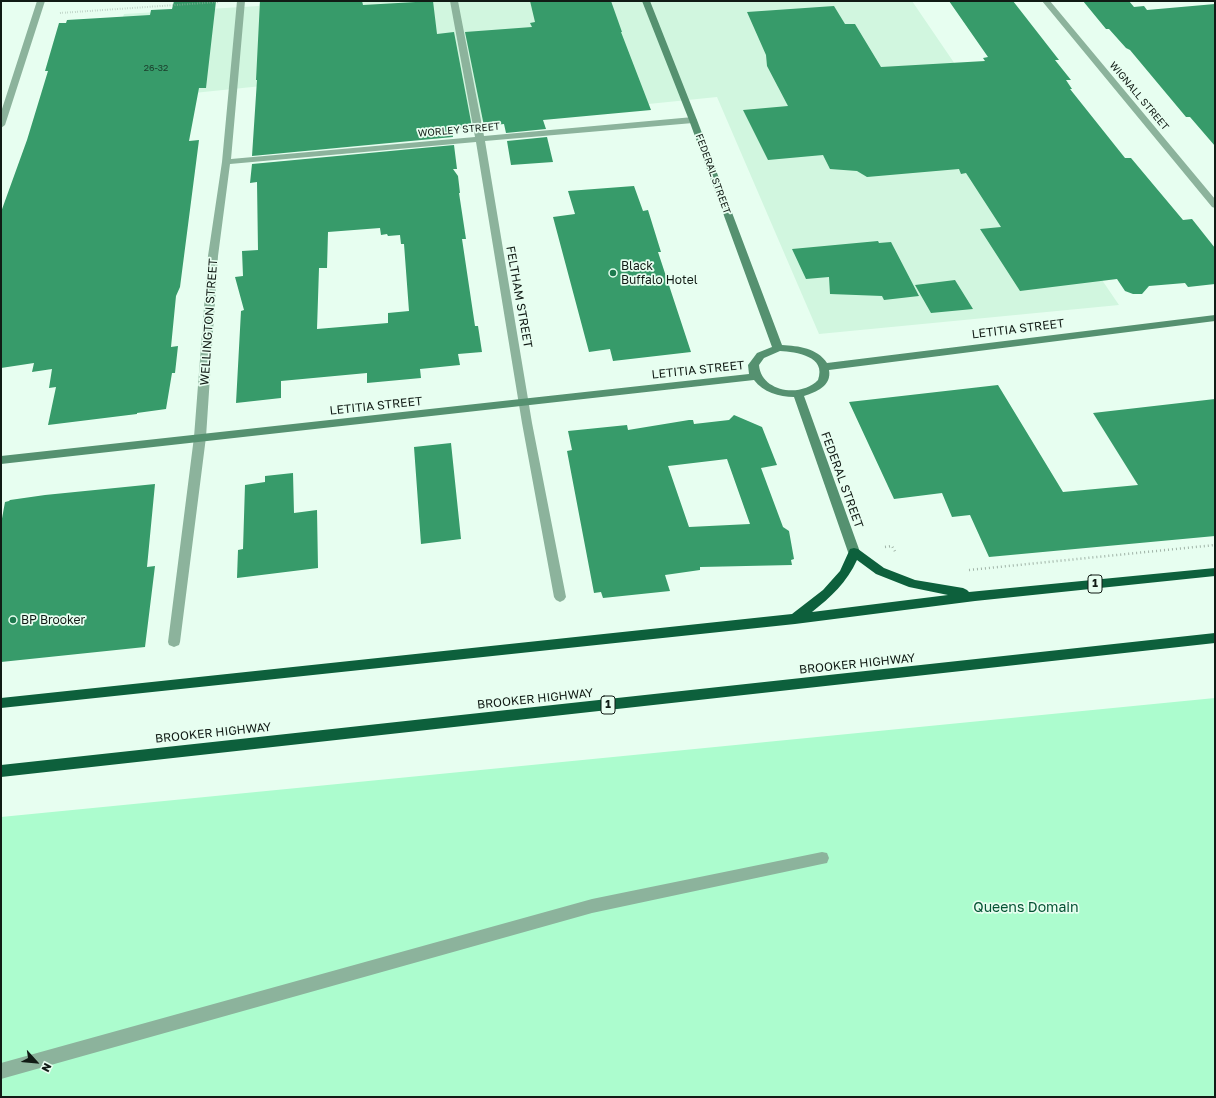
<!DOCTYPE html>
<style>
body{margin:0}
#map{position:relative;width:1216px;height:1098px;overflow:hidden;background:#e7fef0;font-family:"Golos Text",sans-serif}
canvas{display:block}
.frame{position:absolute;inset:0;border:2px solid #111b15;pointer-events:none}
.north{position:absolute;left:16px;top:1042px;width:40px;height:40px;-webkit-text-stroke:3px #e7fef0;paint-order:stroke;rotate:117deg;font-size:11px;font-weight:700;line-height:16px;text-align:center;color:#111b15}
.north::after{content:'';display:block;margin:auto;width:14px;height:18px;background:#111b15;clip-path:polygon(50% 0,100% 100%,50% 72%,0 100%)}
</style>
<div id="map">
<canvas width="1216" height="1098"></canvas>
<div class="frame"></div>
<div class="north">N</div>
</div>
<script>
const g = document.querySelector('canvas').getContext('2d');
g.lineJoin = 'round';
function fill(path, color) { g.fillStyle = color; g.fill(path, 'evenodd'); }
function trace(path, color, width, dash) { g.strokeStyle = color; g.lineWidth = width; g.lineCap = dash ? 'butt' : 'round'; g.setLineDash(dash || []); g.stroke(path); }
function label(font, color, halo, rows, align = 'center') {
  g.font = font + ' "Golos Text",sans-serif'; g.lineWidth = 3.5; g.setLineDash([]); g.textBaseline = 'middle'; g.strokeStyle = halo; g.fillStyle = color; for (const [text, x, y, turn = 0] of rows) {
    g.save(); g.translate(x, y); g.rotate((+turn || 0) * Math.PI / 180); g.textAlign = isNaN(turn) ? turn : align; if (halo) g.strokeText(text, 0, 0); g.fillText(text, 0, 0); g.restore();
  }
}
fill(new Path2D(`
 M 260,1 L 912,1 L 1119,305 L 819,334 L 717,97 L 257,144 L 262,86 L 96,103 L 124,14 L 259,6 Z`), '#d1f6df');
fill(new Path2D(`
 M 1215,698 L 1215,1097 L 1,1097 L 1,817 Z`), '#acfcce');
fill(new Path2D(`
 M 174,1 L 216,1 L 206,88 L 199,88 L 189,141 L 199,140 L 180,287 L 176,296 L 171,347 L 178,346 L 175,373 L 172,373 L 166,409 L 137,413 L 137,414 L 48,425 L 56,387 L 49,388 L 52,369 L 32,372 L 34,363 L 1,368 L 1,212 L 27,140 L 48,71 L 45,71 L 59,23 L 66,23 L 67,20 L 150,15 L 151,10 L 172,9 Z
 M 260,1 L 362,1 L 363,5 L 433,1 L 437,34 L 454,32 L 472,127 L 452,129 L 453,137 L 252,156 L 257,80 L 256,80 Z
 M 530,1 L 611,1 L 622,32 L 621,32 L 651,110 L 543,120 L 546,129 L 506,133 L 504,124 L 484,126 L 465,32 L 532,27 L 530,23 L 535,22 Z
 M 949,1 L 1013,1 L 1059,60 L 1055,60 L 1071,80 L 1066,80 L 1072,89 L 1070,89 L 1125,158 L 1131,158 L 1183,220 L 1192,219 L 1215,248 L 1215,284 L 1188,287 L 1185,283 L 1149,286 L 1142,294 L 1133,294 L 1125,291 L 1117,279 L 1020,291 L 980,229 L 1001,227 L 966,173 L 961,174 L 959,169 L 867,177 L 857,171 L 830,169 L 823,155 L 768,160 L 743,110 L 788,106 L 767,66 L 766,55 L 747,12 L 834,6 L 845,24 L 855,24 L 881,67 L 985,61 L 983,58 L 988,57 Z
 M 1083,1 L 1129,1 L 1134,7 L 1144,6 L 1147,10 L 1215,4 L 1215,146 L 1190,117 L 1186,117 L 1130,50 L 1126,48 L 1109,29 L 1106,29 Z
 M 547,137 L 553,162 L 511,165 L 507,141 Z
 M 454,145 L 457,169 L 453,169 L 458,176 L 460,193 L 459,193 L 466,239 L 462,239 L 475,326 L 478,326 L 482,352 L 458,354 L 460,365 L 420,369 L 421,378 L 367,383 L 367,373 L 281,381 L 281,398 L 236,403 L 241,311 L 244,310 L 235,277 L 243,276 L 242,251 L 258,250 L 257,182 L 250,183 L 252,164 ZM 380,228 L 381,235 L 387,234 L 388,236 L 400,235 L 401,244 L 404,244 L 409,311 L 388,313 L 388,323 L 317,329 L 319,268 L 327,268 L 328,232 Z
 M 634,186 L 643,211 L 648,210 L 661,252 L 658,252 L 691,352 L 613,361 L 610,349 L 589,352 L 553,217 L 575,214 L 568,191 Z
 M 878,241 L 879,243 L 891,242 L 919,296 L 884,300 L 882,296 L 830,294 L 829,277 L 806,279 L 792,249 Z
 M 955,280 L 973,309 L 931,313 L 915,285 Z
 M 998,385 L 1063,492 L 1138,485 L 1093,413 L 1215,399 L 1215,536 L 989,557 L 970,515 L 952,517 L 942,493 L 894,499 L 849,402 Z
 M 734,415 L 762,427 L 777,465 L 761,468 L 783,527 L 789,531 L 794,559 L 791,560 L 792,565 L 700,567 L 700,570 L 665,575 L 670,591 L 603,598 L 601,592 L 594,593 L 567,451 L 572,450 L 568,431 L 627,425 L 628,430 L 689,420 L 693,420 L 694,424 L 729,420 ZM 727,459 L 750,524 L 689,527 L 668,466 Z
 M 451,443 L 461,539 L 421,544 L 414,447 Z
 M 293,473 L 294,513 L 317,510 L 318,568 L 237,578 L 238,550 L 243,549 L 245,485 L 265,482 L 265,476 Z
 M 155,484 L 147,567 L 155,566 L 145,647 L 1,662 L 1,524 L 5,502 L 9,501 L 10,500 L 45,495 Z`), '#379b6a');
trace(new Path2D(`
 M 60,13 L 219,2`), '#a0b3a7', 2, [0.5, 2]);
trace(new Path2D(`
 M 885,547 L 892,546 L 896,553
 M 969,570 L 1215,545`), '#a0b3a7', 2.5, [1, 3]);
fill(new Path2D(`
 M 822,852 L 827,853 L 829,858 L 827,863 L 822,864 L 592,913 L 1,1079 L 1,1063 L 592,899 Z`), '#8cb39c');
fill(new Path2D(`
 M 37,1 L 45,1 L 5,125 L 1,128 L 1,112 Z
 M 237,1 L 245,1 L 231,159 L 475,137 L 450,1 L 458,1 L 484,136 L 693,117 L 697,120 L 693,123 L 485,141 L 532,423 L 566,597 L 564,600 L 560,602 L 556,600 L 554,597 L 522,423 L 476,142 L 230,164 L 218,256 L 206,437 L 180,642 L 179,645 L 174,647 L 169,645 L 168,642 L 194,437 L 208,256 L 222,162 Z
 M 1042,1 L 1050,1 L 1215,199 L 1215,208 L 1212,207 Z`), '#8cb39c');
fill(new Path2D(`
 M 642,1 L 650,1 L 697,120 L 782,345 C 799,346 817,348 827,363 L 1215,315 L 1215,321 L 829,370 C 832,386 816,392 804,396 L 860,552 L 858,555 L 854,556 L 850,555 L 848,552 L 794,397 C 779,397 763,392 754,380 L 1,464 L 1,456 L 749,374 L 748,365 L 757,353 L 772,347 L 689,120 ZM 780,351 C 796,352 827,356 818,380 C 801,398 761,392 759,365 L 764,358 Z`), '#559170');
fill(new Path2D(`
 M 854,548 L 858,549 L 884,568 L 915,580 L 963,588 L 967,590 L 969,592 L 1215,568 L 1215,576 L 975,601 L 795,624 L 1,708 L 1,698 L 792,614 L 823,590 L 840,571 L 850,549 ZM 857,560 L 876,574 L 909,587 L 948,595 L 812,612 C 831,597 847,582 857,560 Z
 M 1215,633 L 1215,643 L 1,777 L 1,765 Z`), '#0d603c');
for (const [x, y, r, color] of [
 [613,273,4,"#1d7a4f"],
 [13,620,4,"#1d7a4f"]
]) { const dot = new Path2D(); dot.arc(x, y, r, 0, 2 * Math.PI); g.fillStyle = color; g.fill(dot); trace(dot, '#e7fef0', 1.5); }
label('9px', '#1a3b2a', null, [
 ["26-32",156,68]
]);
label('10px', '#111b15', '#e7fef0', [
 ["WIGNALL STREET",1139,96,50],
 ["WORLEY STREET",459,130,-5],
 ["FEDERAL STREET",713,174,70]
]);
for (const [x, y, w] of [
 [1095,584,14],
 [608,705,14]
]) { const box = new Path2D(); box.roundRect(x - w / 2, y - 9, w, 18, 3); g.fillStyle = '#e7fef0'; g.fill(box); trace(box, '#111b15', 1); }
label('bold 11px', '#111b15', null, [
 ["1",1095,584],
 ["1",608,705]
]);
label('12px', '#111b15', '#e7fef0', [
 ["Black",621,266],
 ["Buffalo Hotel",621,280],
 ["BP Brooker",21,620]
], 'left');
label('12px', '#111b15', '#e7fef0', [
 ["FELTHAM STREET",519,297,80],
 ["WELLINGTON STREET",209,322,-86],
 ["LETITIA STREET",1018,329,-7],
 ["LETITIA STREET",698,370,-6],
 ["LETITIA STREET",376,406,-6],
 ["FEDERAL STREET",842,480,70],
 ["BROOKER HIGHWAY",857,664,-6],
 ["BROOKER HIGHWAY",535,699,-6],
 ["BROOKER HIGHWAY",213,733,-6]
]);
label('14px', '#035333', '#e7fef0', [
 ["Queens Domain",1026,908]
]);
</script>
